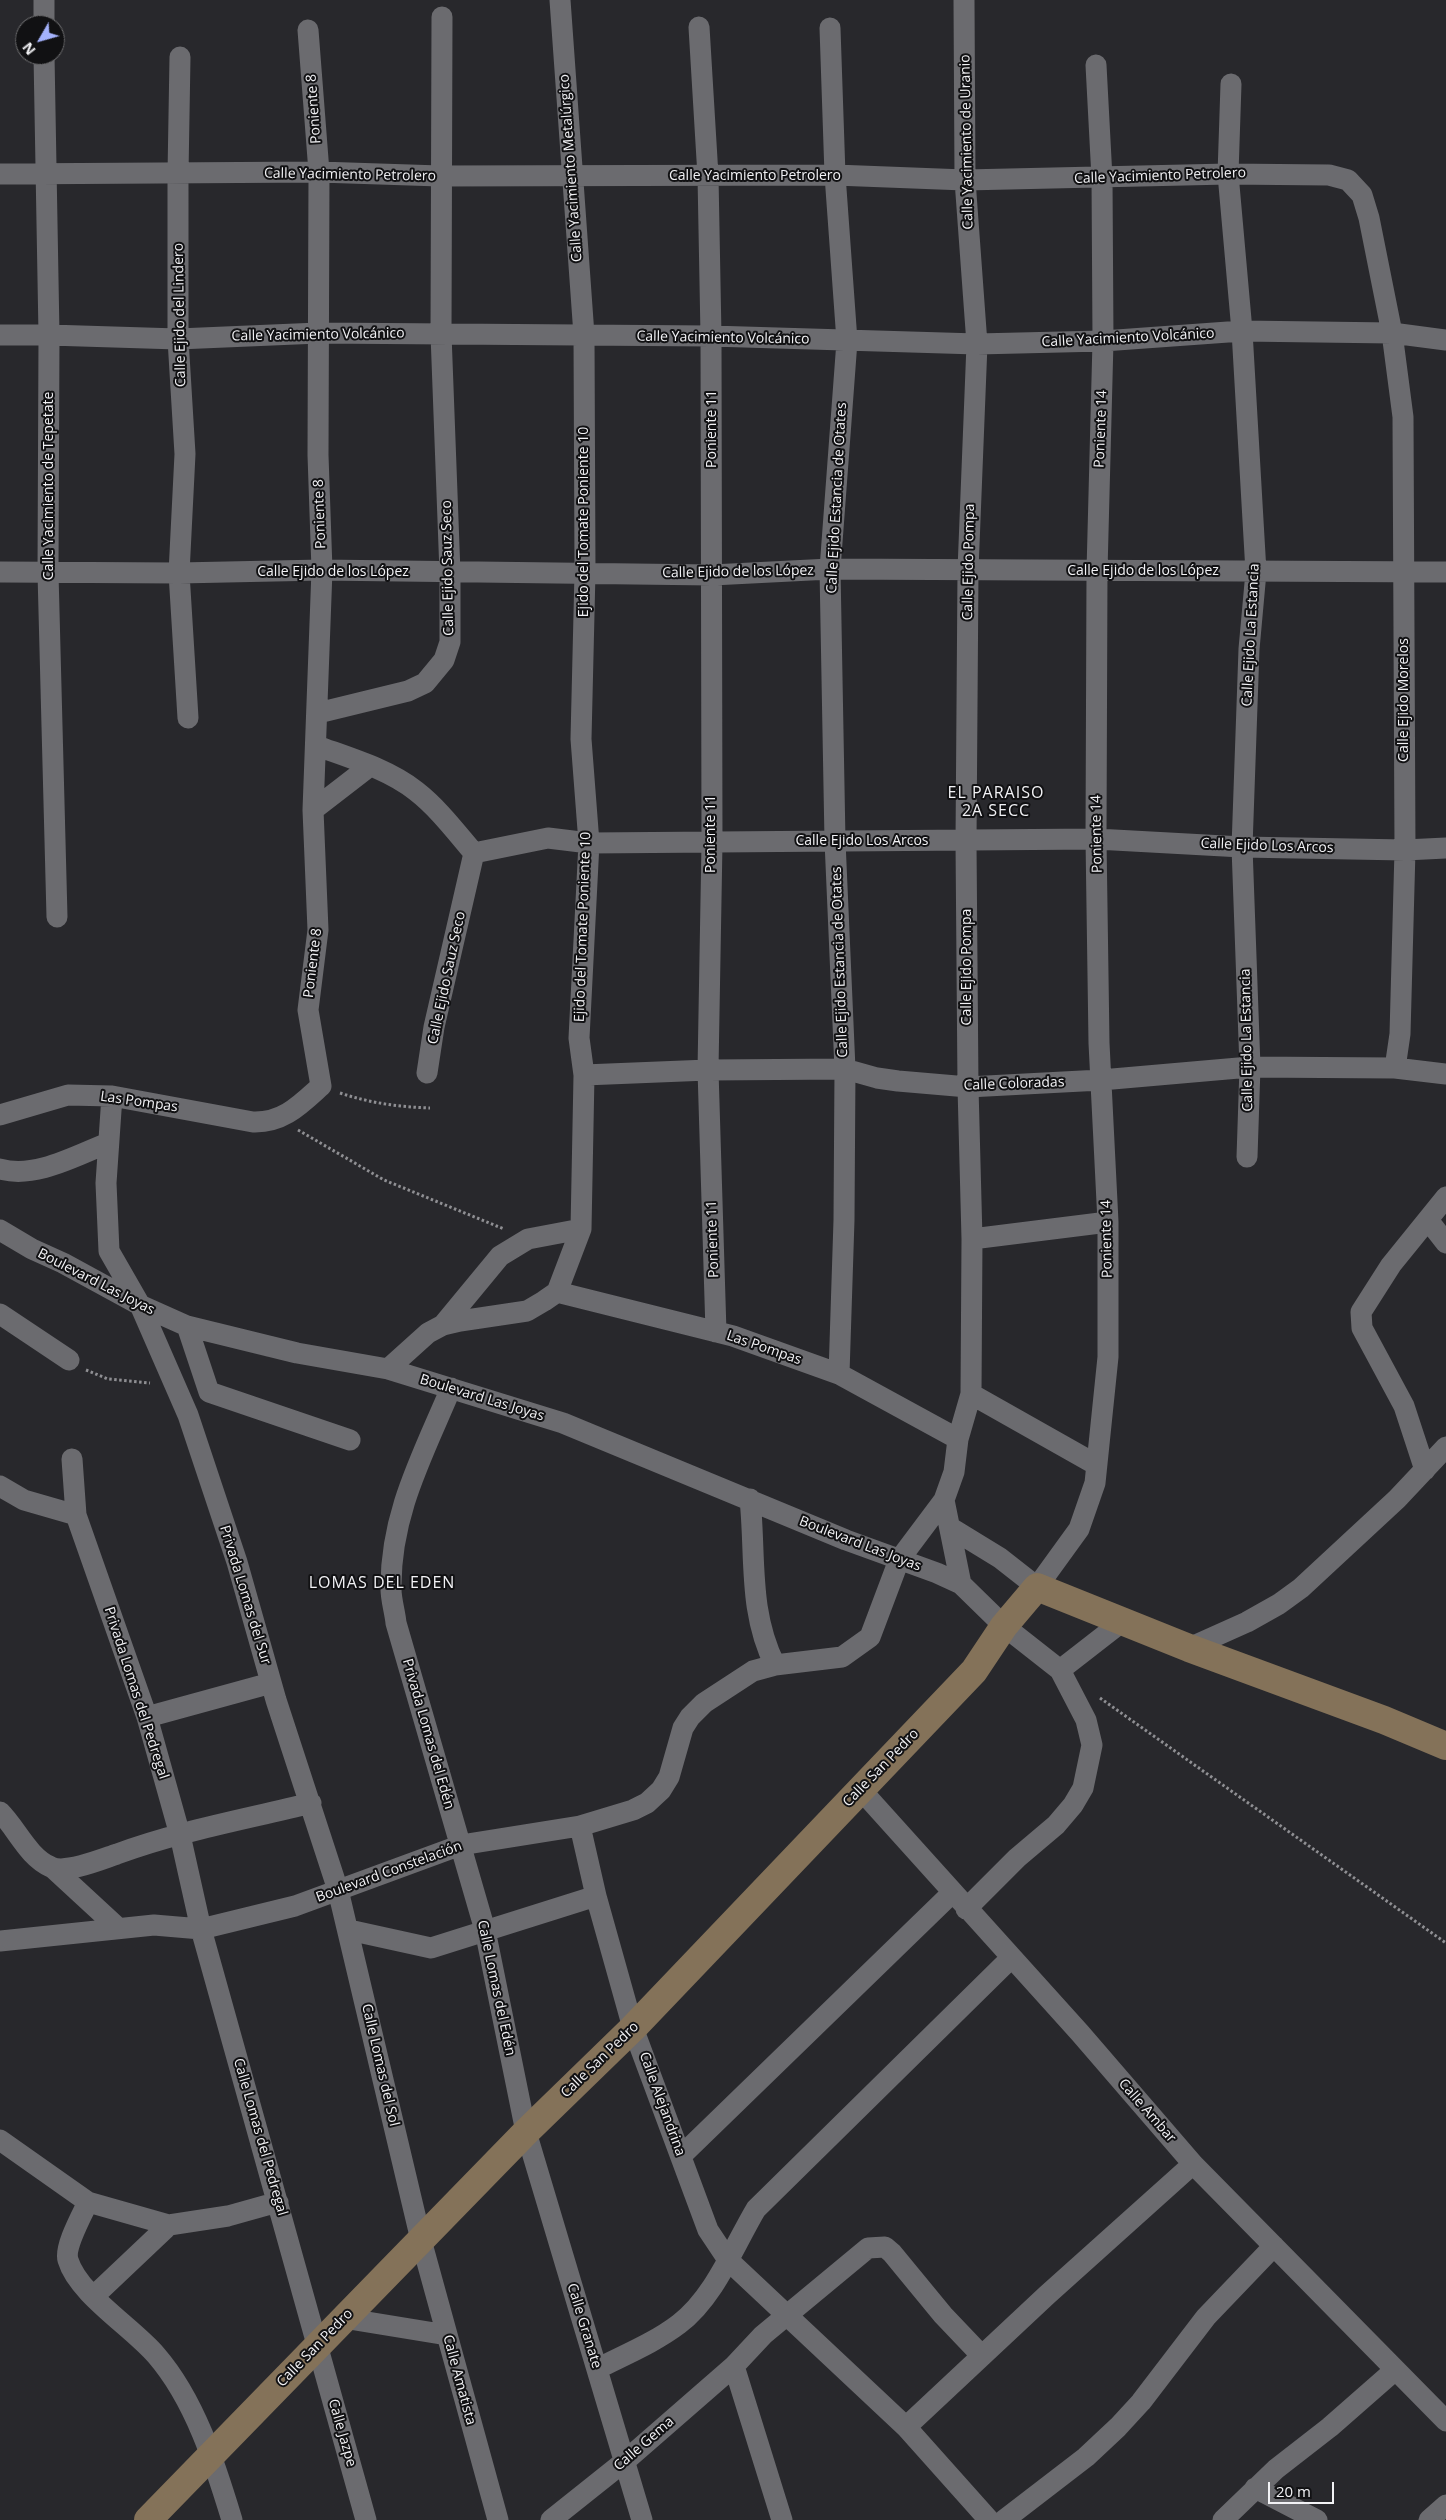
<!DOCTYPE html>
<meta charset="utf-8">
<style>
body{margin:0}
#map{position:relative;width:1446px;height:2520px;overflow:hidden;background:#28282c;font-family:"Open Sans",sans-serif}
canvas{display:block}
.north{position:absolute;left:15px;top:15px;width:50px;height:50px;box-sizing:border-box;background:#111113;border:1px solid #6b6b6d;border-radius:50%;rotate:232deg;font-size:14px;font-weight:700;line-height:20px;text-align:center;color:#f2f2f5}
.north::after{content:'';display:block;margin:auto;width:18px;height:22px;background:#a4b2fc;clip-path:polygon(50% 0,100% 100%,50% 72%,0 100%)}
.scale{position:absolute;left:1268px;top:2482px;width:66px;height:22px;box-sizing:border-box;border:2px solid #f2f2f5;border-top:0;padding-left:6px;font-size:15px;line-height:18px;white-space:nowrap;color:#f2f2f5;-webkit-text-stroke:4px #111113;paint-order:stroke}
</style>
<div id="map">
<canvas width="1446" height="2520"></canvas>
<div class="north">N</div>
<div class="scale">20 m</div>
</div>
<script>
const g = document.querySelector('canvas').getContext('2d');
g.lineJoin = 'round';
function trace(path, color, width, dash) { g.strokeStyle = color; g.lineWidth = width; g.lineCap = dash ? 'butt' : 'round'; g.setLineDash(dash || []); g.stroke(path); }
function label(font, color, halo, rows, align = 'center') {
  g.font = font + ' "Open Sans",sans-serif'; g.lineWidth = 4; g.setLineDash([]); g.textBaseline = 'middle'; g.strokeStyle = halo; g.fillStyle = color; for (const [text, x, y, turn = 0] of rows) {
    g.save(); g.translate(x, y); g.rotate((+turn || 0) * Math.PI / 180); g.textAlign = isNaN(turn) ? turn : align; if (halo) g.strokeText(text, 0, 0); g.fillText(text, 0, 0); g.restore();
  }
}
trace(new Path2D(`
 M 340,1093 C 370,1103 399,1107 430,1108
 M 298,1130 L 384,1180 L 504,1229
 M 86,1370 L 108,1379 L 150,1383
 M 1100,1698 L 1446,1943`), '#8f8f93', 3, [2.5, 2.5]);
trace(new Path2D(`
 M 44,0 L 44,25
 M 699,27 L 708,176 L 711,336 L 712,843 L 708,1070 L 716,1332
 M 830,28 L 835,175 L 847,341 L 830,569 L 835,841 L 845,1069 L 844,1220 L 839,1374
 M 44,55 L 49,335 L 48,573 L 57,917
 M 180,57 L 178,174 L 178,339 L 185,454 L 179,573 L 188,718
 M 1231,84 L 1228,174 L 1242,331 L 1256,572 L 1249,649 L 1242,847 L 1250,1067 L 1247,1157
 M 0,174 L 319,172 L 440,176 L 835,175 L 965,180 L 1228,174 L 1329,175 L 1348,180 L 1362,195 L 1369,218 L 1392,333 L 1403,417 L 1405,850 L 1400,1034 L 1395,1068
 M 0,335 L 49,335 L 178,339 L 319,333 L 711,336 L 977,344 L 1103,341 L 1242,331 L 1392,333 L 1446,340
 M 0,572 L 179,573 L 322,570 L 712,575 L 830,569 L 1446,572
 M 318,713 L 408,691 L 425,683 L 444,660 L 450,642 L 450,573 L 441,334 L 442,17
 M 317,746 C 350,758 388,769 416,791 C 438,808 456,832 474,853 L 548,838 L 589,843 L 1096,839 L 1242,847 L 1405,850 L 1446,848
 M 313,810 L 370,766
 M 427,1073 L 434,1027 L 474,853
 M 584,1075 L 708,1070 L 845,1069 L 877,1078 L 898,1081 L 968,1087 L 1101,1080 L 1250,1067 L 1395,1068 L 1446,1074
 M 112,1096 L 106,1183 L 109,1251 L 140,1305 L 188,1415 L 237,1562 L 276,1700 L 338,1890 L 421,2240 L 498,2520
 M 0,1115 L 68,1095 L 112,1096 L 253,1122 C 283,1123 300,1105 321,1086 L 308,1010 L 318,930 L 313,810 L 322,570 L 318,455 L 319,172 L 308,30
 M 0,1169 C 35,1179 75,1156 108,1143
 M 1428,1220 L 1446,1243
 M 0,1230 L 32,1249 L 63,1263 L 140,1305 L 187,1326 L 297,1353 L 388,1369 L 563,1423 L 846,1540 L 937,1573 L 961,1584 L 1004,1626 L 1060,1670 L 1086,1720 L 1092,1745 L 1083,1788 L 1073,1805 L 1056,1825 L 1017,1858 L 966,1909
 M 972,1239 L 1108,1222
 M 557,1292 L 733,1336 L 839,1374 L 958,1439
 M 0,1314 L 69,1360
 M 443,1325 L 500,1256 L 528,1239 L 581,1229
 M 187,1326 L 209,1392 L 350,1440
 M 388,1369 L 428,1333 L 443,1325 L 460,1321 L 527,1311 L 544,1301 L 557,1292 L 581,1229 L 584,1075 L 579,1038 L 589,843 L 581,739 L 585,572 L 584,335 L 560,0
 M 451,1388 C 423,1455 390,1514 391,1589 C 391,1600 395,1612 396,1623 L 485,1930 L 526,2132 L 642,2520
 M 971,1394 L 1095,1464
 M 72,1459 L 76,1515 L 147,1717 L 180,1835 L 201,1929 L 366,2520
 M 1425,1470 L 1404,1406 L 1362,1328 L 1361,1312 L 1391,1265 L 1446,1197
 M 0,1486 L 24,1500 L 76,1515
 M 951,1528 L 1000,1558 L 1037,1587 L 1079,1529 L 1095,1483 L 1108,1357 L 1108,1222 L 1099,1043 L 1096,839 L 1097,571 L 1103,341 L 1102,178 L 1096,65
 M 961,1584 L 944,1500 L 954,1472 L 958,1439 L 971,1394 L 972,1239 L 968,1087 L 966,842 L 968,570 L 977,344 L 965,180 L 964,0
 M 1189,1648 L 1247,1622 L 1279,1604 L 1301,1588 L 1397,1499 L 1446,1447
 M 775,1665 L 842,1657 L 870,1637 L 899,1560 L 944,1500
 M 1060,1670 L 1123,1621
 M 147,1717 L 271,1683
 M 861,1790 L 1080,2033 L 1193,2164 L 1446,2421
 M 0,1812 C 17,1829 28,1857 51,1867 C 66,1874 102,1859 117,1854 C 179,1831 247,1819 311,1803
 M 580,1826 L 596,1896 L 633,2028 L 708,2230 L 728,2260 L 906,2427 L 989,2520
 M 53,1868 L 118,1928
 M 349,1930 L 431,1948 L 596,1896
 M 0,1941 L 154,1925 L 201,1929 L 295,1906 L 461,1845 L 580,1826 L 633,1810 L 647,1803 L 661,1790 L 669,1777 L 683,1728 L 690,1717 L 704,1703 L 753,1671 L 775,1665 C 748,1611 756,1557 750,1499
 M 0,2140 L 88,2202 L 169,2225
 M 681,2156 L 952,1893
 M 88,2202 C 82,2215 64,2247 68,2260 C 78,2294 132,2327 156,2355 C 195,2400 215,2464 232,2520
 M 94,2296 L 169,2225 L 228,2216 L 278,2202
 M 343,2318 L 447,2335
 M 734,2366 L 782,2520
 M 597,2369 C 624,2355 654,2343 679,2324 C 714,2298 734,2246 756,2209 L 1011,1958
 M 906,2427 L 1047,2295 L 1193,2164
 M 1255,2488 L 1317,2520
 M 551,2520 L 625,2461 L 734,2366 L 763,2335 L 868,2248 L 885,2247 L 892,2253 L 943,2315 L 982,2356
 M 1004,2520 L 1086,2457 L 1118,2427 L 1141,2402 L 1206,2317 L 1274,2246
 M 1223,2520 L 1276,2469 L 1330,2427 L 1395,2370
 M 1429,2520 L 1446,2505`), '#6b6b6f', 21);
trace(new Path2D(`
 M 148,2520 L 526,2132 L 633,2028 L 974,1671 L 1004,1626 L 1037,1587 L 1189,1648 L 1384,1720 L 1446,1746`), '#847259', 28);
label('14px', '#f2f2f5', '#111113', [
 ["Poniente 8",314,109,-94],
 ["Calle Yacimiento de Uranio",967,142,-91],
 ["Calle Yacimiento Metalúrgico",571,168,-94],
 ["Calle Yacimiento Petrolero",350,175,1],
 ["Calle Yacimiento Petrolero",755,176],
 ["Calle Yacimiento Petrolero",1160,176,-2],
 ["Calle Ejido del Lindero",180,315,-91],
 ["Calle Yacimiento Volcánico",318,335,-1],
 ["Calle Yacimiento Volcánico",723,338,1],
 ["Calle Yacimiento Volcánico",1128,338,-3],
 ["Poniente 11",712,429,-90],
 ["Poniente 14",1101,429,-88],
 ["Calle Yacimiento de Tepetate",49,486,-90],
 ["Calle Ejido Estancia de Otates",837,498,-87],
 ["Poniente 8",320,514,-92],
 ["Ejido del Tomate Poniente 10",584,522,-90],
 ["Calle Ejido Pompa",969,562,-89],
 ["Calle Ejido Sauz Seco",448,568,-91],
 ["Calle Ejido de los López",1143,571],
 ["Calle Ejido de los López",333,572],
 ["Calle Ejido de los López",738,572,-1],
 ["Calle Ejido La Estancia",1251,635,-87],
 ["Calle Ejido Morelos",1404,700,-90],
 ["Poniente 11",711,834,-90],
 ["Poniente 14",1097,834,-91],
 ["Calle Ejido Los Arcos",862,841],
 ["Calle Ejido Los Arcos",1267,846,2],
 ["Ejido del Tomate Poniente 10",583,927,-88],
 ["Calle Ejido Estancia de Otates",840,962,-92],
 ["Poniente 8",313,963,-83],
 ["Calle Ejido Pompa",967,967,-90],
 ["Calle Ejido Sauz Seco",447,978,-78],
 ["Calle Ejido La Estancia",1247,1040,-91],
 ["Calle Coloradas",1014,1084,-2],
 ["Las Pompas",139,1102,8],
 ["Poniente 11",713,1239,-92],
 ["Poniente 14",1107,1239,-91],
 ["Boulevard Las Joyas",96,1282,27],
 ["Las Pompas",764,1348,19],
 ["Boulevard Las Joyas",482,1398,17],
 ["Boulevard Las Joyas",860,1544,21],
 ["Privada Lomas del Sur",245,1595,73],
 ["Privada Lomas del Pedregal",136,1693,72],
 ["Privada Lomas del Edén",428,1734,74],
 ["Calle San Pedro",881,1768,-46],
 ["Boulevard Constelación",389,1872,-20],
 ["Calle Lomas del Edén",496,1988,78],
 ["Calle San Pedro",600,2060,-44],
 ["Calle Lomas del Sol",380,2065,77],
 ["Calle Alejandrina",662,2104,70],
 ["Calle Ambar",1147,2111,49],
 ["Calle Lomas del Pedregal",260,2137,74],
 ["Calle Granate",584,2326,73],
 ["Calle San Pedro",315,2348,-46],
 ["Calle Amatista",459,2380,75],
 ["Calle Jazpe",342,2433,74],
 ["Calle Gema",644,2444,-41]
]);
g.letterSpacing = '1px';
label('16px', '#f2f2f5', '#111113', [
 ["EL PARAISO",996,793],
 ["2A SECC",996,811],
 ["LOMAS DEL EDEN",382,1583]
]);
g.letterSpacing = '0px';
</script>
